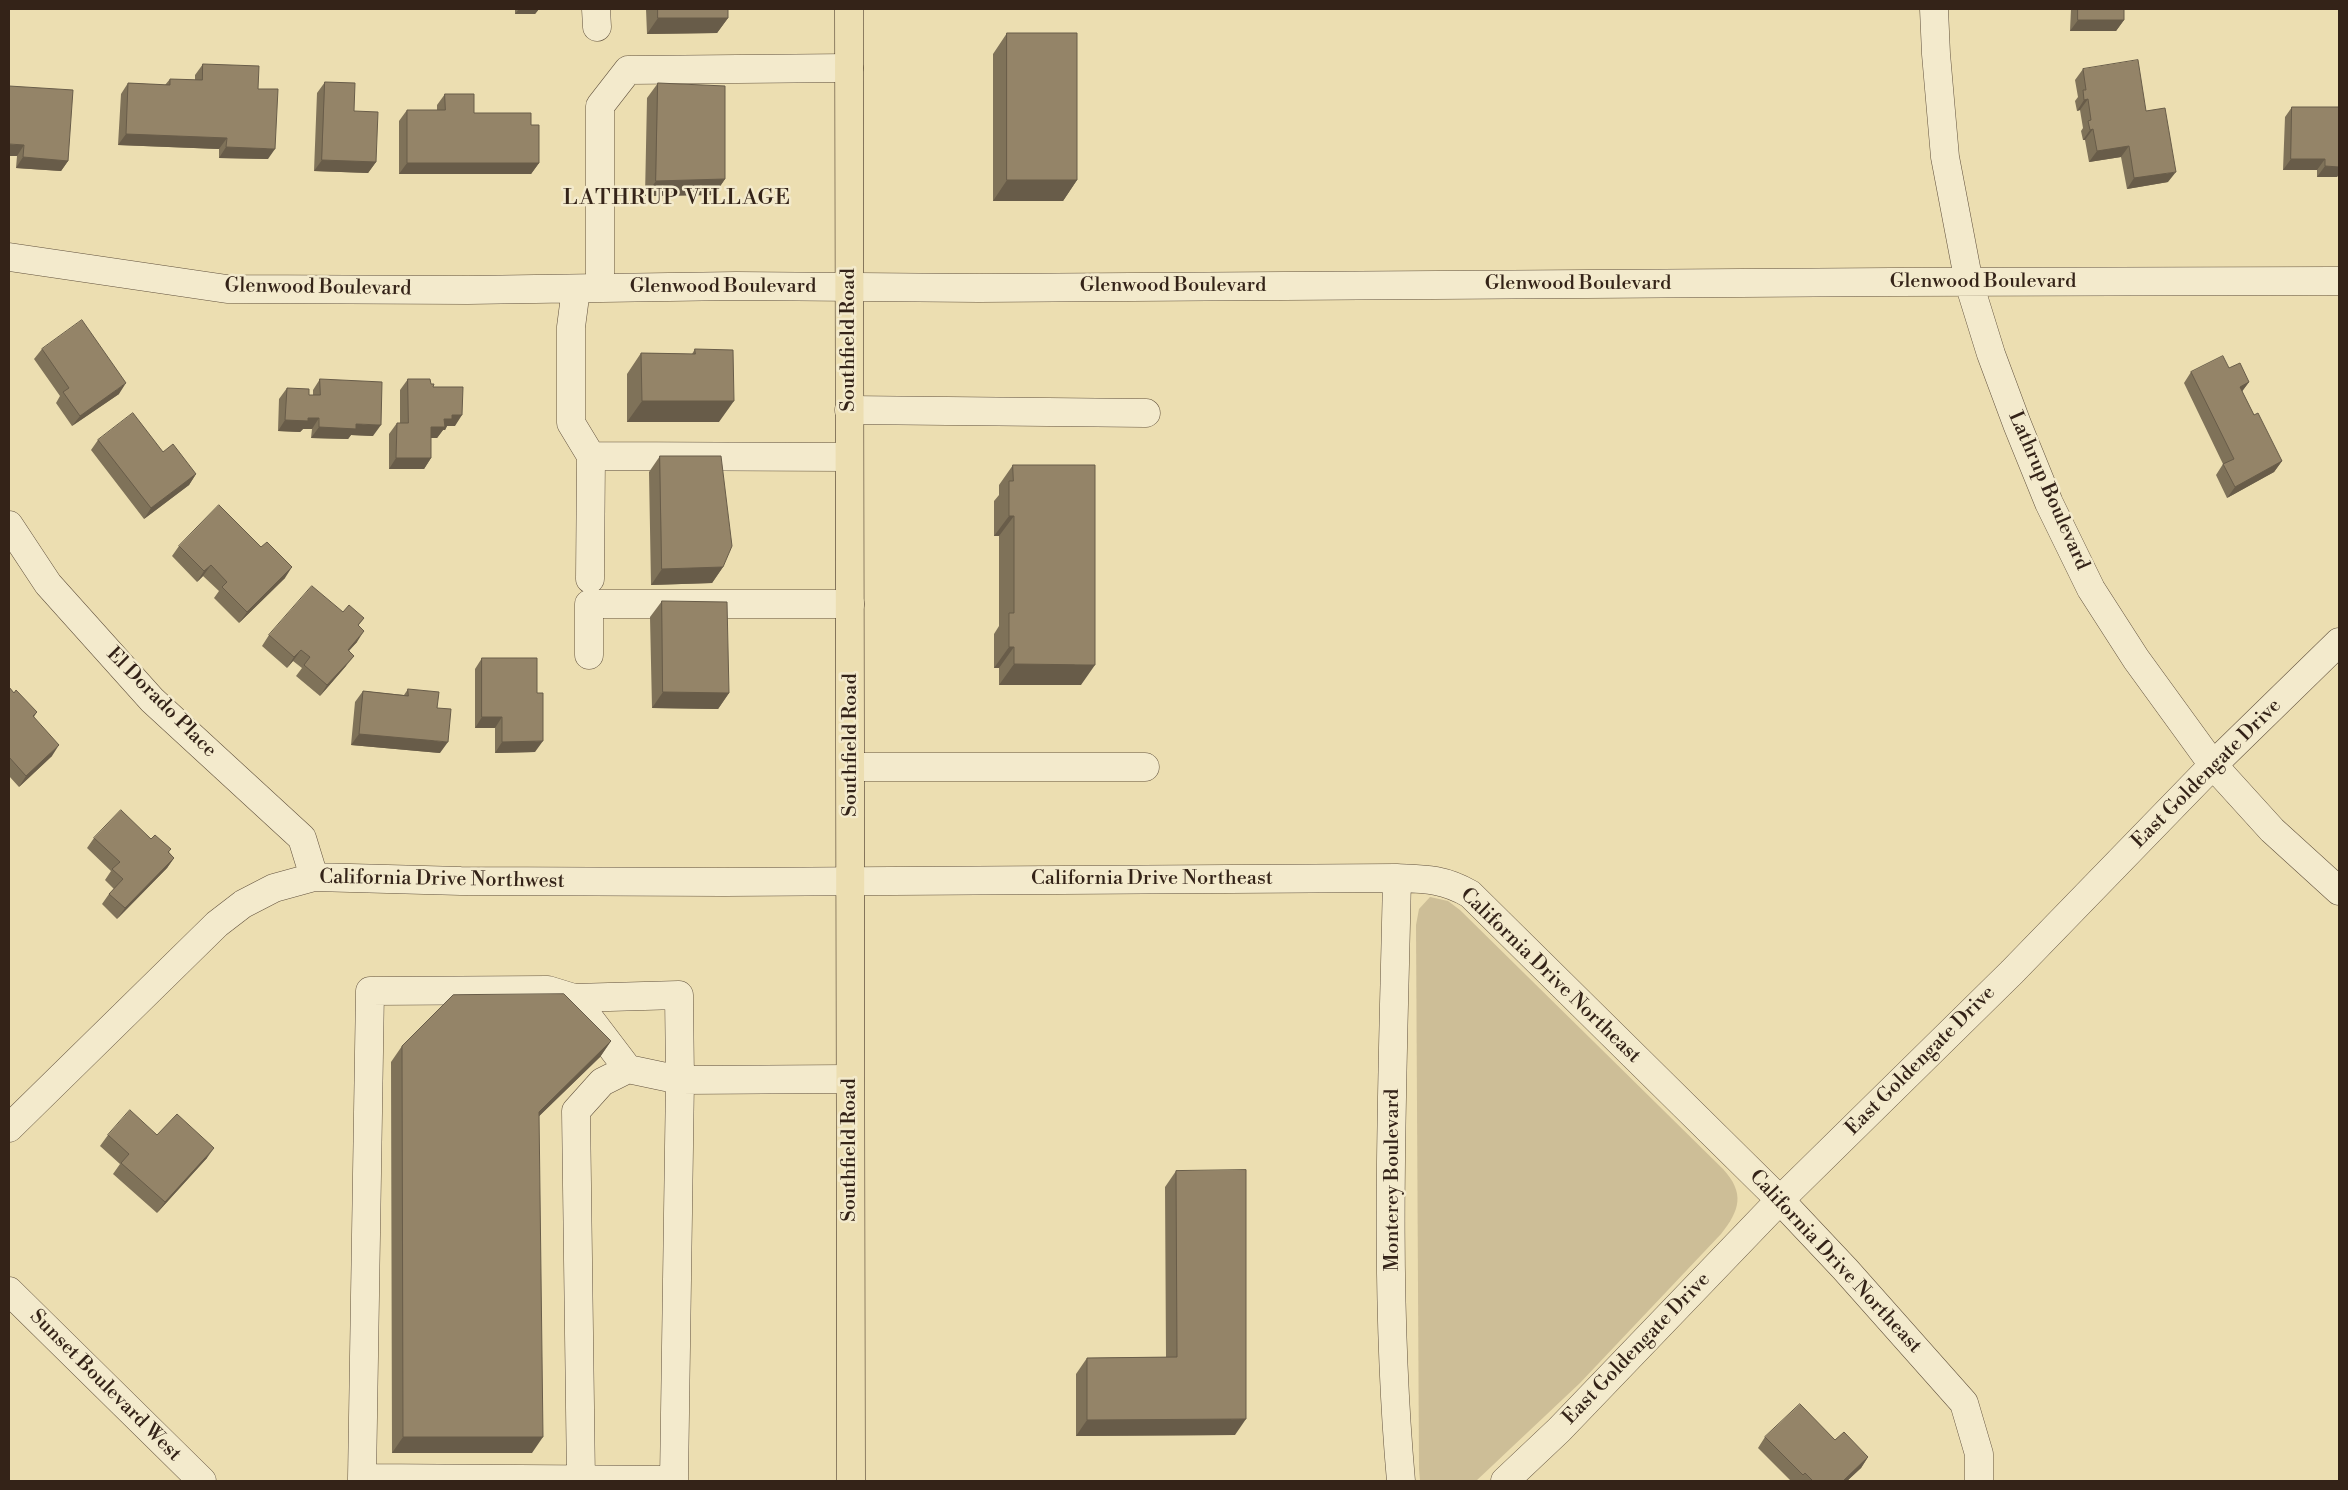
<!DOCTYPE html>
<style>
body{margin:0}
#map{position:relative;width:2348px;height:1490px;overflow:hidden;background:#ecdeb1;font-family:"Libre Bodoni",serif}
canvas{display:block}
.frame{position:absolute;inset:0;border:10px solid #342318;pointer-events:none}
</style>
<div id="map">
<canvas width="2348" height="1490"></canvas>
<div class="frame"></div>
</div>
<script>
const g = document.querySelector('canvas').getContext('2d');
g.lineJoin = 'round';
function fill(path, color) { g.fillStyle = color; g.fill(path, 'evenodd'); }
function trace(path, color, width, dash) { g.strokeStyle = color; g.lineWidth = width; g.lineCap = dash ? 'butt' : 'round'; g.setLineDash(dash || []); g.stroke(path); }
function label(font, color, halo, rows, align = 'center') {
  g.font = font + ' "Libre Bodoni",serif'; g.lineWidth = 5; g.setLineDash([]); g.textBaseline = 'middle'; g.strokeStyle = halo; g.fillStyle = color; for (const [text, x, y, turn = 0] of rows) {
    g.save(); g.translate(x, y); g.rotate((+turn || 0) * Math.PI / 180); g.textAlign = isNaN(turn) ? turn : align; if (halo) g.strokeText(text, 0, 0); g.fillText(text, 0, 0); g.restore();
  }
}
fill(new Path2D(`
 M 1430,897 L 1448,901 L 1460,910 L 1723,1169 C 1745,1193 1740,1210 1721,1234 L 1580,1383 L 1476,1481 L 1420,1481 L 1419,1468 L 1416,925 L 1419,909 Z`), '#cdbe97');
const minor = new Path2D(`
 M 596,9 L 597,27
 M 1934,9 L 1936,54 L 1945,157 L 1969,283 L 1991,354 L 2017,424 L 2049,503 L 2091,589 L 2136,659 L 2213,765 L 2272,830 L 2339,891
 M 9,257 L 227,289 L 468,290 L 736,286 L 979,288 L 1892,282 L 2339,281
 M 600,288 L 600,106 L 628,70 L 849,68
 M 576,289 L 571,327 L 571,423 L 591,456 L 590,579
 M 849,410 L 1146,413
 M 591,456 L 849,457
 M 9,525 L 48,584 L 152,700 L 302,838 L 314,877
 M 589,655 L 589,604 L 850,604
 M 851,767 L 1145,767
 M 1397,878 C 1393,1078 1383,1281 1401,1481
 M 574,998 L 628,1069 L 680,1080 L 850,1079
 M 9,1128 L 217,924 L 243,904 L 274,888 L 314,877 L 461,881 L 724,882 L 1397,878 C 1426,879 1444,879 1470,894 L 1780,1200 L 1845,1269 L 1964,1403 L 1979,1454 L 1979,1481
 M 9,1291 L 202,1481
 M 362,1478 L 674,1480 L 680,1080 L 679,995 L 574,998 L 548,990 L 370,991 L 362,1478 L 362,1481
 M 581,1481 L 576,1111 L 602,1082 L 628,1069
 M 1505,1481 L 1559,1430 L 1780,1200 L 2012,972 L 2213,765 L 2339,642`);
const major = new Path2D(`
 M 849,9 L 851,1481`);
trace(minor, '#62523e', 29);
trace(major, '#342318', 29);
trace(minor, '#f3eacc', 28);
trace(major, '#ecdeb1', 28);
fill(new Path2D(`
 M 515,9 L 539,9 L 535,14 L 515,14 Z
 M 646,9 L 728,9 L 728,18 L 717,33 L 647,34 Z
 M 2071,9 L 2124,9 L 2124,20 L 2116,31 L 2070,31 Z
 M 1007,33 L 1077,180 L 1063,201 L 993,201 L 993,54 Z
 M 203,64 L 258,89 L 268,159 L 219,158 L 219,149 L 118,145 L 121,94 L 128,83 L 165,85 L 170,79 L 195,80 L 195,75 Z
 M 2083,69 L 2146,111 L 2168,182 L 2127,189 L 2121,157 L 2089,162 L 2085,140 L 2083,140 L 2081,131 L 2083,128 L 2080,110 L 2077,111 L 2075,101 L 2078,97 L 2075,80 Z
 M 325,82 L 354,111 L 376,162 L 368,173 L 314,171 L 317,93 Z
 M 658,83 L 725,179 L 714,195 L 645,196 L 647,98 Z
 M 9,86 L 68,161 L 61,171 L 16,168 L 17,156 Z
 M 445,94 L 474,113 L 531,125 L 539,163 L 531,174 L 399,174 L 399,121 L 407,110 L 437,110 L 437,105 Z
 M 2292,107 L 2339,107 L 2339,174 L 2337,177 L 2317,177 L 2317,170 L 2283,170 L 2285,117 Z
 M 42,349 L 119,394 L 72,426 L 56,403 L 60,396 L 34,359 Z
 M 695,349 L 719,422 L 627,422 L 627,374 L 641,353 L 692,354 Z
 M 2229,368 L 2249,382 L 2242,391 L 2254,415 L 2282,461 L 2274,472 L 2227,498 L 2216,475 L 2223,464 L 2184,383 L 2191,372 Z
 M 320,379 L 373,436 L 351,435 L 348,439 L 311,438 L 312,429 L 303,429 L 300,432 L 278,431 L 279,399 L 287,388 L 309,395 L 313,395 L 313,390 Z
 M 408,379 L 431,384 L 433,387 L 455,426 L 447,426 L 445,430 L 443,430 L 437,438 L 431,438 L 431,458 L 424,469 L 389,469 L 389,434 L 397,423 L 400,423 L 400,390 Z
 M 98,440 L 163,452 L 196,474 L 189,485 L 144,519 L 91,450 Z
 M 660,456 L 723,567 L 712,583 L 651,585 L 649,472 Z
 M 1013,465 L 1081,685 L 999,685 L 999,668 L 994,668 L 994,634 L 999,626 L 999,536 L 994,536 L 994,501 L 999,495 L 999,485 Z
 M 179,546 L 285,578 L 239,623 L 214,598 L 219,591 L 203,576 L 197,582 L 172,556 Z
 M 662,601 L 729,693 L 718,709 L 652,708 L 650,617 Z
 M 343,612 L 364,618 L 358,626 L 357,642 L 349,651 L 346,666 L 320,696 L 296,676 L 302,668 L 293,661 L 287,668 L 262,646 L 269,635 Z
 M 482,658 L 537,693 L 535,752 L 495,753 L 495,728 L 475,728 L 475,669 Z
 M 9,687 L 14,693 L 37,712 L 34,717 L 52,756 L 19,787 L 9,776 Z
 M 408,689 L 440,753 L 351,745 L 355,702 L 363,691 L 404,695 Z
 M 94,838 L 151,839 L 171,849 L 169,852 L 174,858 L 167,868 L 117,919 L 102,904 L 109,894 L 114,889 L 105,880 L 111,871 L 87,848 Z
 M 611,1041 L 600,1057 L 539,1116 L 532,1453 L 392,1453 L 391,1062 L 402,1046 Z
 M 108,1135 L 207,1158 L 157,1213 L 113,1174 L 120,1164 L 100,1146 Z
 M 1176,1171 L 1235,1435 L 1076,1436 L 1076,1374 L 1087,1358 L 1166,1357 L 1165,1187 Z
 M 1765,1437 L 1835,1440 L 1868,1457 L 1861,1468 L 1847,1481 L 1791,1481 L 1758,1448 Z`), '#7f7259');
fill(new Path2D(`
 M 519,9 L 539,9 L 535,14 L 515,14 Z
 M 658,18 L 728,18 L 717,33 L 647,34 Z
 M 2078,20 L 2124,20 L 2116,31 L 2070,31 Z
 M 2088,99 L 2080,110 L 2077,111 L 2084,100 Z
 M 2093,129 L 2085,140 L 2083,140 L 2090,130 Z
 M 126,134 L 227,138 L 219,149 L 118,145 Z
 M 9,144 L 24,145 L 17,156 L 9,156 Z
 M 2129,146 L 2121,157 L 2089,162 L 2097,151 Z
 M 226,147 L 275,149 L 268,159 L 219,158 Z
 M 23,157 L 68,161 L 61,171 L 16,168 Z
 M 2291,159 L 2325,159 L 2317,170 L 2283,170 Z
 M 322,160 L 376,162 L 368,173 L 314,171 Z
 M 407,163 L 539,163 L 531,174 L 399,174 Z
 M 2325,166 L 2339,167 L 2339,174 L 2337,177 L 2317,177 Z
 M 2176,172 L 2168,182 L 2127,189 L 2134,178 Z
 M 725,179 L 714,195 L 645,196 L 656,181 Z
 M 1007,180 L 1077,180 L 1063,201 L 993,201 Z
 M 2249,382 L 2241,393 L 2240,387 Z
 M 126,383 L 119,394 L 72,426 L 80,416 Z
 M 642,401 L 734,401 L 719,422 L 627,422 Z
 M 452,415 L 462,415 L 455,426 L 447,426 L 445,430 L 443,430 L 437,438 L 424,438 L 431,427 Z
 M 308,418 L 319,418 L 312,429 L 303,429 L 300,432 L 278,431 L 285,420 Z
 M 356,424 L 381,425 L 373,436 L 351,435 L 348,439 L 311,438 L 319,427 Z
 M 396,458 L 431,458 L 424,469 L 389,469 Z
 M 2282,461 L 2274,472 L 2227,498 L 2235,487 Z
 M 196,474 L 189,485 L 144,519 L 151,508 Z
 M 1009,516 L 1014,516 L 999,536 L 994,536 Z
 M 211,565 L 203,576 L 197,582 L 204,571 Z
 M 292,567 L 285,578 L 239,623 L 247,612 Z
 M 723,567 L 712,583 L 651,585 L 662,569 Z
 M 364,631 L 357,642 L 340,660 L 348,650 Z
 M 1009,647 L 1014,647 L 999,668 L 994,668 Z
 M 301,650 L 293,661 L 287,668 L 294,657 Z
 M 354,656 L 346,666 L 320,696 L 327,685 Z
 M 1014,664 L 1095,665 L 1081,685 L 999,685 Z
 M 663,692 L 729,693 L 718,709 L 652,708 Z
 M 482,717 L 502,717 L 495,728 L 475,728 Z
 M 359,734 L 448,742 L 440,753 L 351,745 Z
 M 543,741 L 535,752 L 495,753 L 502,742 Z
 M 59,745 L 52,756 L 19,787 L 26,776 Z
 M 174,858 L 167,868 L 117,919 L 125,908 Z
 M 611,1041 L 600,1057 L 528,1127 L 539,1112 Z
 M 214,1148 L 207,1158 L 157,1213 L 165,1202 Z
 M 1246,1419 L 1235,1435 L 1076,1436 L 1087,1420 Z
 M 403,1437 L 543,1437 L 532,1453 L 392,1453 Z
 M 1868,1457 L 1861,1468 L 1847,1481 L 1843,1481 Z`), '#685c49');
const building = new Path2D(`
 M 658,9 L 728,9 L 728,18 L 658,18 Z
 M 2078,9 L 2124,9 L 2124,20 L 2078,20 Z
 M 1007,33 L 1077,33 L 1077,180 L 1007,180 Z
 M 2138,60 L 2146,111 L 2165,108 L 2176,172 L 2134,178 L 2129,146 L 2097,151 L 2093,129 L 2090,130 L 2088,121 L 2091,120 L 2088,99 L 2084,100 L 2083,90 L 2086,90 L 2083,69 Z
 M 203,64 L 259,66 L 258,89 L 278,89 L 275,149 L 226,147 L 227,138 L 126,134 L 128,83 L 170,85 L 170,79 L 202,80 Z
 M 325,82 L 355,83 L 354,111 L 378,112 L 376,162 L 322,160 Z
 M 658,83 L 725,86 L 725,179 L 656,181 Z
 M 9,86 L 73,90 L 68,161 L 23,157 L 24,145 L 9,144 Z
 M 445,94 L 474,94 L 474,113 L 531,113 L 531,125 L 539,125 L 539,163 L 407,163 L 407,110 L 445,110 Z
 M 2292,107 L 2339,107 L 2339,167 L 2325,166 L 2325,159 L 2291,159 Z
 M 82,320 L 126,383 L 80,416 L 63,392 L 69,388 L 42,349 Z
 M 695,349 L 733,350 L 734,401 L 642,401 L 641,353 L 695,354 Z
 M 2223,356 L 2229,368 L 2240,363 L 2249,382 L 2240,387 L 2254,415 L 2258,413 L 2282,461 L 2235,487 L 2223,464 L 2234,459 L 2191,372 Z
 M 320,379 L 382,382 L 381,425 L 356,424 L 356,429 L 319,427 L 319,418 L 308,418 L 308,421 L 285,420 L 287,388 L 309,389 L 309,395 L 320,395 Z
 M 408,379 L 430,379 L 431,384 L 434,384 L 433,387 L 463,387 L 462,415 L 452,415 L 452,419 L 444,419 L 445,427 L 431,427 L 431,458 L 396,458 L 397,423 L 408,423 Z
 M 133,413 L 163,452 L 173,444 L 196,474 L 151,508 L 98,440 Z
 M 660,456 L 721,456 L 732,546 L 723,567 L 662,569 Z
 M 1013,465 L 1095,465 L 1095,665 L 1014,664 L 1014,647 L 1009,647 L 1009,613 L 1014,613 L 1014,516 L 1009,516 L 1009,481 L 1013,481 Z
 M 219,505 L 261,547 L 267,542 L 292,567 L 247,612 L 222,587 L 227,582 L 211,565 L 204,571 L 179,546 Z
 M 312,586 L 343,612 L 349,605 L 364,618 L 358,625 L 364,631 L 348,650 L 354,656 L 327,685 L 304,665 L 310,657 L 301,650 L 294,657 L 269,635 Z
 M 662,601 L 727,602 L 729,693 L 663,692 Z
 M 482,658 L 537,658 L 537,693 L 543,693 L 543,741 L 502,742 L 502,717 L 482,717 Z
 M 9,687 L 14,693 L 16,690 L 37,712 L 33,716 L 59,745 L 26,776 L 9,757 Z
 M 408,689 L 439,692 L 437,708 L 451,709 L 448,742 L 359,734 L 363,691 L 408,696 Z
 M 121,810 L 151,839 L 155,835 L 171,849 L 168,852 L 174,858 L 125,908 L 109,894 L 123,879 L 112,869 L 120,862 L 94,838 Z
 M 564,994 L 611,1041 L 539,1112 L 543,1437 L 403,1437 L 402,1046 L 453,995 Z
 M 130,1110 L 157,1135 L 177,1114 L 214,1148 L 165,1202 L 121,1163 L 129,1154 L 108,1135 Z
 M 1246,1170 L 1246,1419 L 1087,1420 L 1087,1358 L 1177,1357 L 1176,1171 Z
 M 1800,1404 L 1835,1440 L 1844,1432 L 1868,1457 L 1843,1481 L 1813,1481 L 1805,1473 L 1803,1475 L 1765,1437 Z`);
fill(building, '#948468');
trace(building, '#685c49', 1);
label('20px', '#342318', '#f3eacc', [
 ["Glenwood Boulevard",1983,282],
 ["Glenwood Boulevard",1578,284],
 ["Glenwood Boulevard",1173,286],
 ["Glenwood Boulevard",723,287],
 ["Glenwood Boulevard",318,288,1],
 ["Southfield Road",849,340,-90],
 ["Lathrup Boulevard",2048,491,66],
 ["El Dorado Place",161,703,45],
 ["Southfield Road",851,745,-90],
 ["East Goldengate Drive",2207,774,-45],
 ["California Drive Northeast",1152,879],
 ["California Drive Northwest",442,880,1],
 ["California Drive Northeast",1550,976,44],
 ["East Goldengate Drive",1921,1061,-45],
 ["Southfield Road",850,1150,-90],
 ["Monterey Boulevard",1393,1180,-90],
 ["California Drive Northeast",1835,1262,47],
 ["East Goldengate Drive",1637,1349,-46],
 ["Sunset Boulevard West",105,1386,45]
]);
g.letterSpacing = '1px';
label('22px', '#342318', '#f3eacc', [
 ["LATHRUP VILLAGE",677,199]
]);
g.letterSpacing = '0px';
</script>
